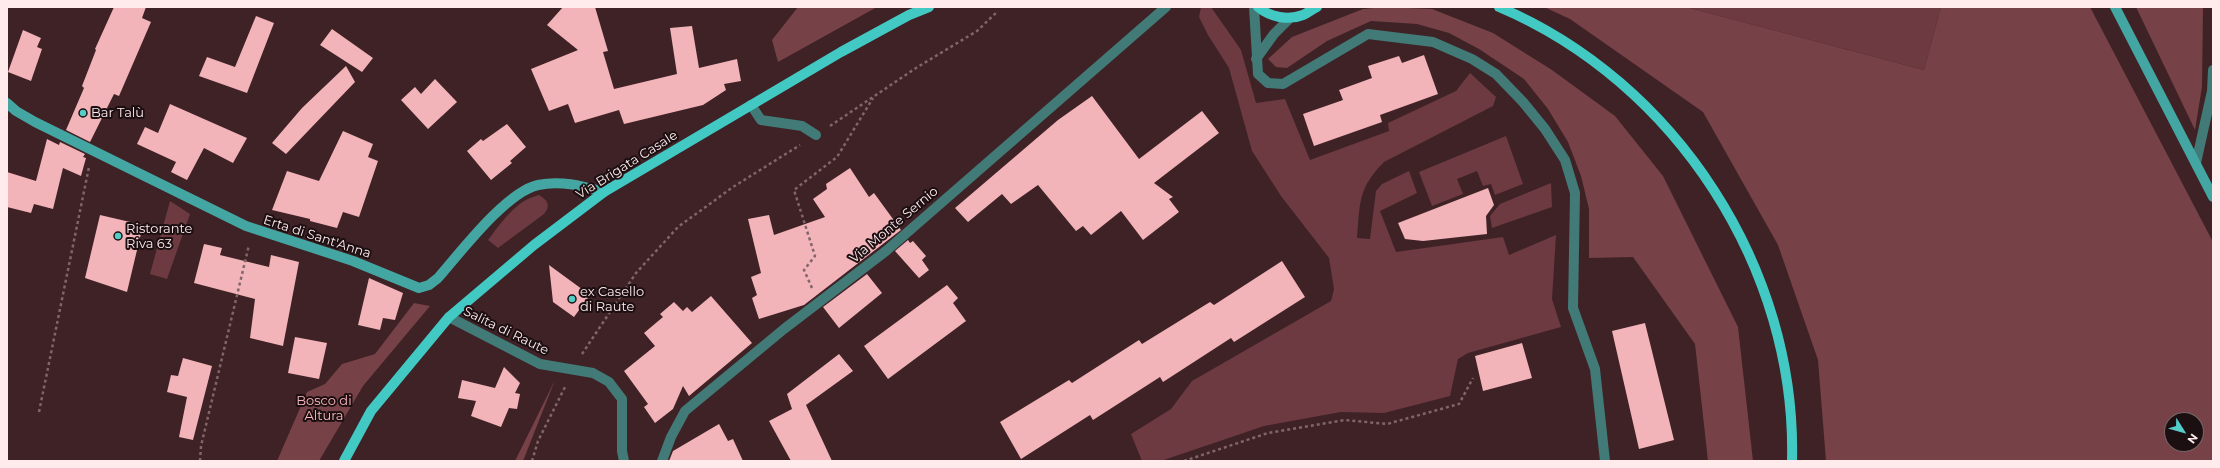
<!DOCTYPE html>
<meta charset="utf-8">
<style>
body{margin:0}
#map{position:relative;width:2220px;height:468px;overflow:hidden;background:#3e2225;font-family:Montserrat,sans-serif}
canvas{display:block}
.frame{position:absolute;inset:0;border:8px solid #ffeaec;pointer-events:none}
.north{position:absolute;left:2164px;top:412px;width:40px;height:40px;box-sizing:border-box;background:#1c0f11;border:1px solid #776769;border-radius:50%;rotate:127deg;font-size:11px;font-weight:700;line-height:16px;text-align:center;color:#ffeaec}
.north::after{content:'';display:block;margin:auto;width:14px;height:18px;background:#54cdc8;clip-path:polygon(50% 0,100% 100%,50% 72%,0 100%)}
</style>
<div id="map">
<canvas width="2220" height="468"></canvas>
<div class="frame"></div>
<div class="north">N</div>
</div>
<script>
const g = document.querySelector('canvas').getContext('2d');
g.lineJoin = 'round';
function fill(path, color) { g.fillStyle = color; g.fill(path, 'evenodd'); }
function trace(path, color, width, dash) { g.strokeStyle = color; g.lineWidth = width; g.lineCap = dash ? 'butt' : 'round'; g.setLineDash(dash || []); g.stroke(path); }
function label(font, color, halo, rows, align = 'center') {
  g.font = font + ' Montserrat,sans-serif'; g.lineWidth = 4; g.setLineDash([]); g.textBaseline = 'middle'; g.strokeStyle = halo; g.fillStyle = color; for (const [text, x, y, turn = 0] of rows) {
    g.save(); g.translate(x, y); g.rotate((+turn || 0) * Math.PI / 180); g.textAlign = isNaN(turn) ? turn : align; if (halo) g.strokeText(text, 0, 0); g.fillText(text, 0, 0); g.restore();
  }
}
fill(new Path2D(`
 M 1201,7 L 1211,7 L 1241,50 L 1256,103 L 1285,99 L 1310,160 L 1389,131 L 1388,123 L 1456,91 L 1470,73 L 1496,97 L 1493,106 L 1384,162 C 1358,188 1360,203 1357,238 L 1370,239 L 1376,191 L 1382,184 L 1409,171 L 1417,193 L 1380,211 L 1396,252 L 1503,237 L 1509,255 L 1556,235 L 1552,299 L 1561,327 L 1468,353 L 1458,359 L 1450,396 L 1384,413 L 1341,412 L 1264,426 L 1161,461 L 1142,461 L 1131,434 L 1171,409 L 1192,381 L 1331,301 L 1334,289 L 1329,258 L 1281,196 L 1252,151 L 1229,68 L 1208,35 L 1199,17 Z
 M 1686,7 L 1941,7 L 1924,70 Z
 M 1506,136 L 1523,184 L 1495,195 L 1491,184 L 1483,186 L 1477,171 L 1457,179 L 1463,194 L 1432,206 L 1419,172 Z
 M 1551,183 L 1552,207 L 1492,228 L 1490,216 L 1500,204 Z
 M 539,195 C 548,200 551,206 544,214 L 498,248 L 488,240 C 502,222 516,200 539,195 Z
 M 170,201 L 190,214 L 167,279 L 150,274 Z`), '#6c3a40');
fill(new Path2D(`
 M 798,7 L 877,7 L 778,62 L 772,40 Z
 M 1384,7 L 1432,9 L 1493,33 L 1552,70 L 1615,116 L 1663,176 L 1738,327 L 1753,461 L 1708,461 L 1695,344 L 1633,257 L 1589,258 L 1589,209 L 1581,176 L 1568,142 L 1548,109 L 1524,79 L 1479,49 L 1449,33 L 1417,24 L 1371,21 L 1327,41 L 1287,68 L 1276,67 L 1268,59 L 1292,37 L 1363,9 Z
 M 1544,7 L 1686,7 L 1924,70 L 1941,7 L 2090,7 L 2213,242 L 2213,461 L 1826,461 L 1818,360 L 1778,245 L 1703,112 L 1570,19 ZM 2172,420 L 2196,420 L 2196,444 L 2172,444 Z
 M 2136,7 L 2203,7 L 2202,87 L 2195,130 Z
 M 414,303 L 430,306 L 363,386 L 319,461 L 277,461 L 307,392 L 325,384 L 342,364 L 375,354 Z
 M 555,380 L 523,461 L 515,461 Z`), '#764147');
fill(new Path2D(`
 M 114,7 L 146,7 L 142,18 L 151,22 L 119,96 L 114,94 L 90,142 L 66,130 L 84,88 L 82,86 L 96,50 L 95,49 Z
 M 563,7 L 595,7 L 608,51 L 603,52 L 614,89 L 677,74 L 670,28 L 692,26 L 699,68 L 737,59 L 741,81 L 724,84 L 726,90 L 703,105 L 624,124 L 619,110 L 575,123 L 568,104 L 549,111 L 531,69 L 578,50 L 547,25 Z
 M 256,16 L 274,23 L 247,93 L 199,76 L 207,57 L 235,67 Z
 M 332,29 L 373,58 L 362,72 L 320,45 Z
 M 23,30 L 41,38 L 37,47 L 42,49 L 31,81 L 8,72 Z
 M 1424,55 L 1438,94 L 1380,115 L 1382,122 L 1314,146 L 1303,114 L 1343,100 L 1339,90 L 1372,78 L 1368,66 L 1399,56 L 1402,63 Z
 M 346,66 L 355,82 L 286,154 L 272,143 L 302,108 Z
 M 435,79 L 457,102 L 428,129 L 401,100 L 415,87 L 421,94 Z
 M 1092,96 L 1139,159 L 1202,111 L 1219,133 L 1154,183 L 1173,197 L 1169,199 L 1179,212 L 1143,240 L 1121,211 L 1091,235 L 1083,226 L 1076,231 L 1038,185 L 1011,204 L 1002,194 L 968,222 L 955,208 L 1058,120 Z
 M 170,104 L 247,138 L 233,163 L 204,148 L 187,180 L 171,172 L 176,162 L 137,144 L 145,127 L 158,133 Z
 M 507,124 L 526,147 L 510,161 L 512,163 L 491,180 L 467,151 L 481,139 L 483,141 Z
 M 343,131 L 373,144 L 368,157 L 378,161 L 359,217 L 343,212 L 337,228 L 310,221 L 310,219 L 272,210 L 287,171 L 319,181 Z
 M 47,139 L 59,145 L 60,142 L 85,154 L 83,157 L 86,158 L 81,176 L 63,168 L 53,209 L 34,204 L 31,213 L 7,207 L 7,172 L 36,181 Z
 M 850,168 L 869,197 L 874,193 L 901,230 L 804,305 L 759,319 L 752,298 L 757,295 L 751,277 L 761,273 L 748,219 L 769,215 L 774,235 L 825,217 L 813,199 L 827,189 L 826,184 Z
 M 1488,188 L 1494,205 L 1486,216 L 1487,234 L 1423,241 L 1405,239 L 1398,223 Z
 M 100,215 L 143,225 L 127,292 L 85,278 Z
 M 908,240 L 910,243 L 913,241 L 926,256 L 922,260 L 929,270 L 919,278 L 895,251 Z
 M 204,244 L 222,248 L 220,255 L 269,267 L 271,255 L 299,262 L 283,346 L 250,338 L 255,299 L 194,283 Z
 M 1282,261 L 1305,297 L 1234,342 L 1231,338 L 1163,382 L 1160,377 L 1093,420 L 1090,415 L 1021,459 L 1000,422 L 1069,380 L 1072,383 L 1139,340 L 1142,344 L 1210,302 L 1214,305 Z
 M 549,265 L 590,295 L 574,317 L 553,302 Z
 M 867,274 L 882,293 L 839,328 L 823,307 Z
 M 369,278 L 403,293 L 395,320 L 383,318 L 380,330 L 358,325 Z
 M 947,285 L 958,298 L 953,303 L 966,321 L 888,379 L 864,346 Z
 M 711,296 L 752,343 L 689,396 L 683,386 L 673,409 L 655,423 L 644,407 L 648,404 L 624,371 L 655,346 L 644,333 L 663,317 L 660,314 L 674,302 L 683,311 L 687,307 L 692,312 Z
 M 1645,323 L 1674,440 L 1639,449 L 1612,331 Z
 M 295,337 L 327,343 L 319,379 L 288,373 Z
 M 1522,343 L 1532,378 L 1483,391 L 1475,356 Z
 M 839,354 L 853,371 L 806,405 L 832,461 L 791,461 L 769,421 L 792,409 L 787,394 Z
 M 183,358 L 212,366 L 193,440 L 179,437 L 187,397 L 167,392 L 171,375 L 178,376 Z
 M 504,367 L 520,383 L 515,393 L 520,394 L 517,409 L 509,408 L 501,427 L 471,416 L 476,401 L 458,398 L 462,380 L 495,388 Z
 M 719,424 L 728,441 L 733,439 L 743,461 L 669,461 L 673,451 Z`), '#f2b3b9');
trace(new Path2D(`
 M 830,126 L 916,68 L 977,31 L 998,11
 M 812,288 L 804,270 L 815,256 L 794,190 L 837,157 L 873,98
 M 582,354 L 636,273 L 678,227 L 733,187 L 800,145
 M 39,412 L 89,167
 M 200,461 L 201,446 L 249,245
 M 532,461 L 538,441 L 566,385
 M 1184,461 L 1268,433 L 1345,420 L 1387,424 L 1459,404 L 1473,378`), '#806669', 2.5, [3, 3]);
trace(new Path2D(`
 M 1254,7 L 1258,74 L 1268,83 L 1283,84 L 1368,34 L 1433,42 L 1472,59 L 1496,74 L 1523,102 L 1545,129 L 1565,160 L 1575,193 L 1573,308 L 1595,369 L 1605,461
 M 1256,59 L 1274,34 L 1290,18
 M 751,105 L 761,120 L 802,126 L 816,135`), '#417a77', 10);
trace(new Path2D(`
 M 2196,163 L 2212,91 L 2213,70
 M 449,317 L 540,364 L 593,373 L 609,382 L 622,399 L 622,451 L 624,461
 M 662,461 L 671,437 L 685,411 L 784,329 L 886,251 L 1166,7`), '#417a77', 10);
trace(new Path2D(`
 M 2115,7 L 2213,197
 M 7,103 L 16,111 L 35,122 L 246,226 L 353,261 L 419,288 L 429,285 L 438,278 C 460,253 506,192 538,185 C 561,180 582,186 604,192`), '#44a6a2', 10);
trace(new Path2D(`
 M 1258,7 C 1270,17 1288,21 1303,15 C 1308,13 1312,9 1317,7
 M 1499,7 C 1676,82 1797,269 1792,461
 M 344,461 L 371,411 L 449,317 L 534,245 L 604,192 L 841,52 L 909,15 L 929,7`), '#42c9c3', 10);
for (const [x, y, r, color] of [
 [83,113,4,"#54cdc8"],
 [118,236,4,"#54cdc8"],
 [572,299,4,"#54cdc8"]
]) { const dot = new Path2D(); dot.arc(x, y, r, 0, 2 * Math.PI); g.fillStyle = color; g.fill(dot); trace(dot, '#1c0f11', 1.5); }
label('13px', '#ffeaec', '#1c0f11', [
 ["Bar Talù",91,113],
 ["Ristorante",126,229],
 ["Riva 63",126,244],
 ["ex Casello",580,292],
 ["di Raute",580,307]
], 'left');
label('13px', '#ffeaec', '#1c0f11', [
 ["Via Brigata Casale",627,165,-32],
 ["Via Monte Sernio",894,225,-40],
 ["Erta di Sant'Anna",317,237,18],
 ["Salita di Raute",506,331,26]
]);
label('13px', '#ffb8be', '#1c0f11', [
 ["Bosco di",324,401],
 ["Altura",324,416]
]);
</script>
